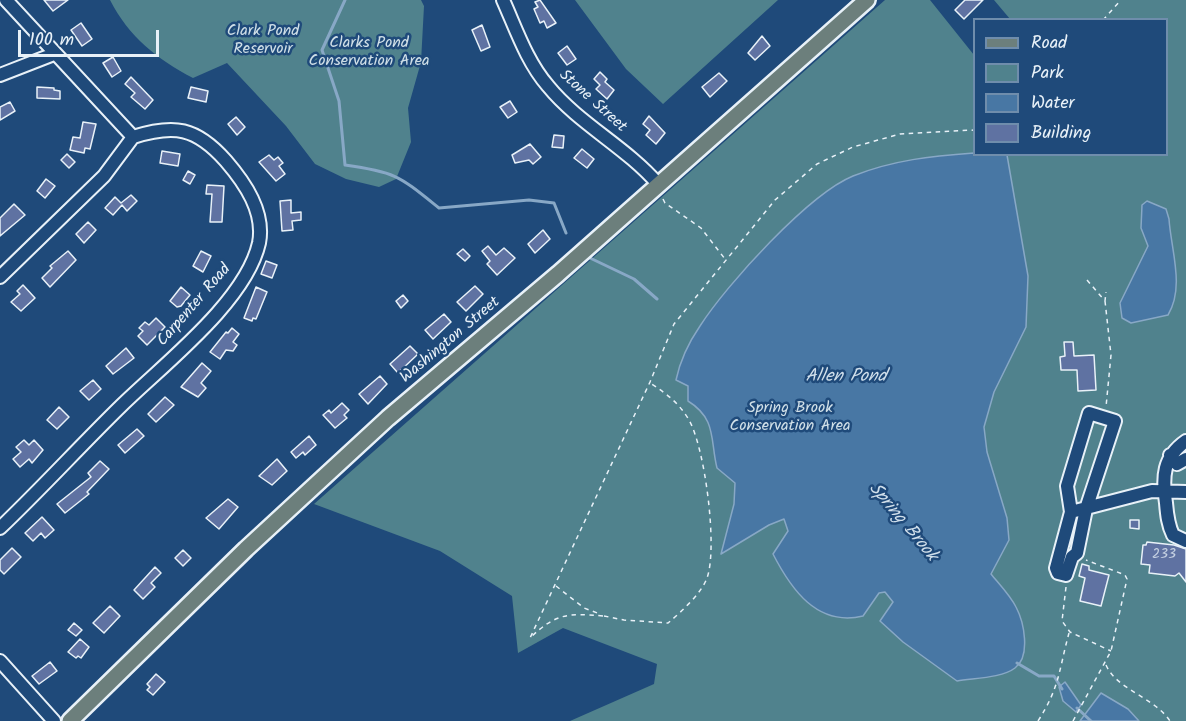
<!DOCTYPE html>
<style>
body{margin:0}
#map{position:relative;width:1186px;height:721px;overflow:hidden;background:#1f4a7a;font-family:Kalam,sans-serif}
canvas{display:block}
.legend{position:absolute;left:973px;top:18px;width:195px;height:138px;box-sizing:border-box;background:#1f4a7a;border:2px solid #6f8dac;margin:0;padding:8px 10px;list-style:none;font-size:18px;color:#e8f1f8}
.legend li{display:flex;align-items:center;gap:12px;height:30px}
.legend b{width:30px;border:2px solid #6f8dac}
.scale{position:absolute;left:18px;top:30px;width:141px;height:27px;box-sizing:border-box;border:3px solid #e8f1f8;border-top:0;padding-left:8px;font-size:18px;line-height:21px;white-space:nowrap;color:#e8f1f8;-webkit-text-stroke:4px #1f4a7a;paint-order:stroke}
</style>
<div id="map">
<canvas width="1186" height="721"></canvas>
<ul class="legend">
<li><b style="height:8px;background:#6c7f7c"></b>Road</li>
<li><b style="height:16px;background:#50828d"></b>Park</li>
<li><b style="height:16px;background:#4877a4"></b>Water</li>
<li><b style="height:16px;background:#5f72a2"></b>Building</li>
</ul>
<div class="scale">100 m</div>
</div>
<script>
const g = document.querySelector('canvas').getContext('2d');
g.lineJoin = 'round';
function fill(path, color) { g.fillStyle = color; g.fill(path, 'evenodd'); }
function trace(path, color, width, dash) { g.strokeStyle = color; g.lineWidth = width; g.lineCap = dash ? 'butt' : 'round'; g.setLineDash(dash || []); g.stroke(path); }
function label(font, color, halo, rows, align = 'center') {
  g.font = font + ' Kalam,sans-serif'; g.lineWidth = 5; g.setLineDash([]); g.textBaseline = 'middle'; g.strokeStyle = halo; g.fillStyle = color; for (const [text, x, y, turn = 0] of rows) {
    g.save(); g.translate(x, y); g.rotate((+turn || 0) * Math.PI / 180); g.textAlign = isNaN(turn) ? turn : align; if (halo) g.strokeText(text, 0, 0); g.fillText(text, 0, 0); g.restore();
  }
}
fill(new Path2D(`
 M 110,0 L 421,0 L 424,6 L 421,62 L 408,108 L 411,142 L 396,179 L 379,187 L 346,179 L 315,164 L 286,126 L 227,63 L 193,78 C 157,59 129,37 110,0 Z
 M 575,0 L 778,0 L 663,104 L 626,69 Z
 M 885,0 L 930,0 L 974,55 L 974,154 L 1166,154 L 1166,20 L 1010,19 L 994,0 L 1186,0 L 1186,721 L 570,721 L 654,684 L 657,664 L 563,628 L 518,653 L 512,596 L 440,551 L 314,504 Z`), '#50828d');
const water = new Path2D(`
 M 974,153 L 1007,155 L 1028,276 L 1026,327 L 994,392 L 984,427 L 987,452 L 1007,518 L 1009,540 L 991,574 C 999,584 1010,595 1016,607 C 1024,622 1031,656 1015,668 C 1002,678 974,678 957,681 L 903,642 L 880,621 L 893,602 L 885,592 L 879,593 L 863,616 C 817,627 791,589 773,554 L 788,531 L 784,519 L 769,525 L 721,554 L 734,504 L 735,483 L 717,468 C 710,440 717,419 688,401 L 688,386 L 676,380 C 680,361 689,342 700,326 C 727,284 809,194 853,176 C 893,160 932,156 974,153 Z
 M 1147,201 L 1166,209 L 1169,219 C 1171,250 1185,287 1168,315 L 1131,323 L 1122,318 L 1120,303 L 1148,246 L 1141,228 L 1142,205 Z
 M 1065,682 L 1081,705 L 1076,712 L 1063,701 L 1059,687 Z
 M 1101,693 L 1128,709 L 1139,721 L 1080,721 Z`);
fill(water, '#4877a4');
trace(water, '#88a8c6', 1.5);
trace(new Path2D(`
 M 345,0 L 322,50 L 339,101 L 345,165 C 396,172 399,176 439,208 L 529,200 L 554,203 L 566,233
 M 590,258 L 634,279 L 657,299
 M 1017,663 L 1039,676 L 1054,676 L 1062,689
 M 1077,708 L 1091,721`), '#88a8c6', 3);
const building = new Path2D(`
 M 44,0 L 68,0 L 53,11 Z
 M 540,0 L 556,23 L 547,28 L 544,21 L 540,23 L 534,9 L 538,7 L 535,2 Z
 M 965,0 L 983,0 L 964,19 L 955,10 Z
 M 81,23 L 92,39 L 82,46 L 71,30 Z
 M 482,25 L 490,47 L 481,51 L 472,30 Z
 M 762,36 L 770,46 L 755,60 L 748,53 Z
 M 567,46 L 576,59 L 567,65 L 558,53 Z
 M 113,57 L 121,71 L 112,77 L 103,63 Z
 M 600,72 L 607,79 L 605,82 L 614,90 L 607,99 L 596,89 L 600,85 L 594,79 Z
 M 719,73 L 727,81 L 710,97 L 702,87 Z
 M 131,77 L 153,100 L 145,109 L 131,97 L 135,93 L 125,84 Z
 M 37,87 L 54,88 L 54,90 L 60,91 L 60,99 L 37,98 Z
 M 191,87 L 208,91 L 206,102 L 188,98 Z
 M 510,101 L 517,112 L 508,118 L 500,107 Z
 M 10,102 L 15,111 L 0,120 L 0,107 Z
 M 649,116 L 665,133 L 656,144 L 646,135 L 650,130 L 643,124 Z
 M 236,117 L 245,127 L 237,135 L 228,124 Z
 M 83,122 L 96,124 L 90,149 L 85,148 L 84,153 L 70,150 L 73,137 L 80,138 Z
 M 554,135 L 564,136 L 563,148 L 552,147 Z
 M 530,144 L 541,157 L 533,164 L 529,160 L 515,163 L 512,155 Z
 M 582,149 L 594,159 L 587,168 L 574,158 Z
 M 162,151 L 180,154 L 178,166 L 160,163 Z
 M 67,154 L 75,162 L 69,168 L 61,160 Z
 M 269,155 L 274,160 L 278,157 L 283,163 L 279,166 L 285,174 L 276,181 L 259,162 Z
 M 188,171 L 195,175 L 190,184 L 183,180 Z
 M 46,179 L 55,186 L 45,198 L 37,191 Z
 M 207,185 L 224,186 L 222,222 L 210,222 L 212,194 L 206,194 Z
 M 131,195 L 137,201 L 127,211 L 122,205 L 113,215 L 105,208 L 115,197 L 121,203 Z
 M 291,200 L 291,213 L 301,212 L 301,220 L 292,221 L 293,230 L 282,231 L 280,201 Z
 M 14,204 L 25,215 L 0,236 L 0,218 Z
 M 88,222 L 96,230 L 84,243 L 76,234 Z
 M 543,230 L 550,239 L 535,253 L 528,244 Z
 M 488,246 L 496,255 L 504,248 L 515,258 L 497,275 L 487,264 L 490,261 L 482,251 Z
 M 463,249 L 470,256 L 465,261 L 457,254 Z
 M 68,251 L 76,260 L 50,287 L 42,278 L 52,268 L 50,266 Z
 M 201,251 L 211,256 L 203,272 L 193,266 Z
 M 266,261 L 277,265 L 272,278 L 261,274 Z
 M 23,285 L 35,298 L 21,311 L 11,302 L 20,294 L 17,291 Z
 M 475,286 L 483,294 L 466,311 L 457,302 Z
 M 181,287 L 190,295 L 181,306 L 177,307 L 170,301 Z
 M 256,287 L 267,292 L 256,319 L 253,318 L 252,321 L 244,318 Z
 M 403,295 L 408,301 L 401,308 L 396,301 Z
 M 444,314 L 451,322 L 433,339 L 425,330 Z
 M 156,318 L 165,327 L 147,345 L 138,336 L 143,331 L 139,328 L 145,322 L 149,325 Z
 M 232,328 L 239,334 L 233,342 L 237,345 L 233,351 L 226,350 L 220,359 L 210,352 L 226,332 L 228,333 Z
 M 1064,342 L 1073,342 L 1074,356 L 1094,355 L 1096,390 L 1078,391 L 1077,370 L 1061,370 L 1060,357 L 1065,356 Z
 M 410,346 L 418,354 L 398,373 L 390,364 Z
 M 126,348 L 134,358 L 113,374 L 106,366 Z
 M 202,363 L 211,371 L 201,383 L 206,388 L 198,397 L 181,387 Z
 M 380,376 L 387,384 L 368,404 L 359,394 Z
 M 93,380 L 101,389 L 89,400 L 80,391 Z
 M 165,397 L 174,405 L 156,422 L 148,414 Z
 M 342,403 L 349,410 L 344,415 L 347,418 L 335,428 L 323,415 L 329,410 L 331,413 Z
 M 59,407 L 69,417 L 57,429 L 47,420 Z
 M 137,429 L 144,436 L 125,453 L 118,445 Z
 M 309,436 L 316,445 L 305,455 L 303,452 L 296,458 L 291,452 Z
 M 24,440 L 29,445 L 34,440 L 43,450 L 32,463 L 29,459 L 20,467 L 13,459 L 21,452 L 16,447 Z
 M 277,459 L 287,471 L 272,485 L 259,476 Z
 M 100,461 L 109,469 L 87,492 L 89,494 L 65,513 L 57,504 L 91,477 L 88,473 Z
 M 228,499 L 238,507 L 219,529 L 206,518 Z
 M 42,517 L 54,530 L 45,538 L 41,533 L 33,541 L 25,533 Z
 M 1130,520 L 1139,520 L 1139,529 L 1130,528 Z
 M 1147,542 L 1174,545 L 1186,549 L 1186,582 L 1179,573 L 1175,576 L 1149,573 L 1150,565 L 1141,564 L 1143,545 L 1146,545 Z
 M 12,548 L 21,557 L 4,574 L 0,570 L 0,560 Z
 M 183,550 L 191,558 L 183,566 L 175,558 Z
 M 1082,564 L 1089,566 L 1089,570 L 1109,575 L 1101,606 L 1080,601 L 1085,578 L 1079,576 Z
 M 155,567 L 161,573 L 151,583 L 155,587 L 143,599 L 134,590 Z
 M 110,606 L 120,616 L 104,633 L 93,623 Z
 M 74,623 L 82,630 L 76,636 L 68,630 Z
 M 80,639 L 89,647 L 81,658 L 78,656 L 76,658 L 68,652 Z
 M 50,662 L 57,671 L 39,684 L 32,676 Z
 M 156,674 L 165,682 L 153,695 L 147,690 L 150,687 L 147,684 Z`);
fill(building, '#5f72a2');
trace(building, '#e8f1f8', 1.5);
const minor = new Path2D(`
 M 503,0 C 516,29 527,62 548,86 C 579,124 626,147 658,184
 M 0,75 L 54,54
 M 0,277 L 104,176 L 133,137
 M 1186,441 C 1163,457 1162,477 1166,503 C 1167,515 1168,525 1173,535 L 1186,541
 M 1170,455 L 1177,464 L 1186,459
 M 1071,512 L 1067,486 L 1089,413 L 1115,421 L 1086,509 L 1077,553 L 1072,557 L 1066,575 L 1058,573 L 1056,568 L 1071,512 L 1152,491 L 1186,492
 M 0,528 C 42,488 81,445 122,405 C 164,364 246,301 259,243 C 265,212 245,183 226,161 C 196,127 174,124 133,137 L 6,0
 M 0,661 L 54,721`);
const major = new Path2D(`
 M 70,721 L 246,549 L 388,418 L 558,274 L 867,0`);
trace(minor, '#e8f1f8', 16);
trace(major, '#e8f1f8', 20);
trace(new Path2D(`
 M 1103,20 L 1121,0
 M 663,199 L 665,203 L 701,228 L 725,259
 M 1087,280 L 1105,301 L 1106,292
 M 1105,301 L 1111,355 L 1106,407
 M 556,586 L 584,608 L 600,614
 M 1066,587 L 1062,621 L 1070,632 L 1111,651
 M 603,616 C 568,613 556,613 530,638 L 650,382 L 674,324 L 775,200 L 817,164 L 853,147 L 900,134 L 974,130
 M 604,616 L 624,620 L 668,623 C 681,612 701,594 707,578 C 718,548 705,448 689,420 C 679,403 667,394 650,383
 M 1106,665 C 1117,690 1154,697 1170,721
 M 1038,721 C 1060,687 1059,669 1069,633
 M 1073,721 L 1111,651 L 1127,579 L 1125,575 L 1086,560`), '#e8f1f8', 1.5, [4.5, 4.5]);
trace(minor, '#1f4a7a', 12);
trace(major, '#6c7f7c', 15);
label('14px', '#c6d1e2', null, [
 ["233",1164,556]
]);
label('16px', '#d1e0e8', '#1f4a7a', [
 ["Clark Pond",263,32],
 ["Reservoir",263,50],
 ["Clarks Pond",369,44],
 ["Conservation Area",369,62],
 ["Spring Brook",790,409],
 ["Conservation Area",790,427]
]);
label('16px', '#e8f1f8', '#1f4a7a', [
 ["Stone Street",592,102,42],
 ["Carpenter Road",195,306,-49],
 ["Washington Street",451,341,-40]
]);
label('italic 18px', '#d0dfeb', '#1f4a7a', [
 ["Allen Pond",846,378],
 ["Spring Brook",902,523,50]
]);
</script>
